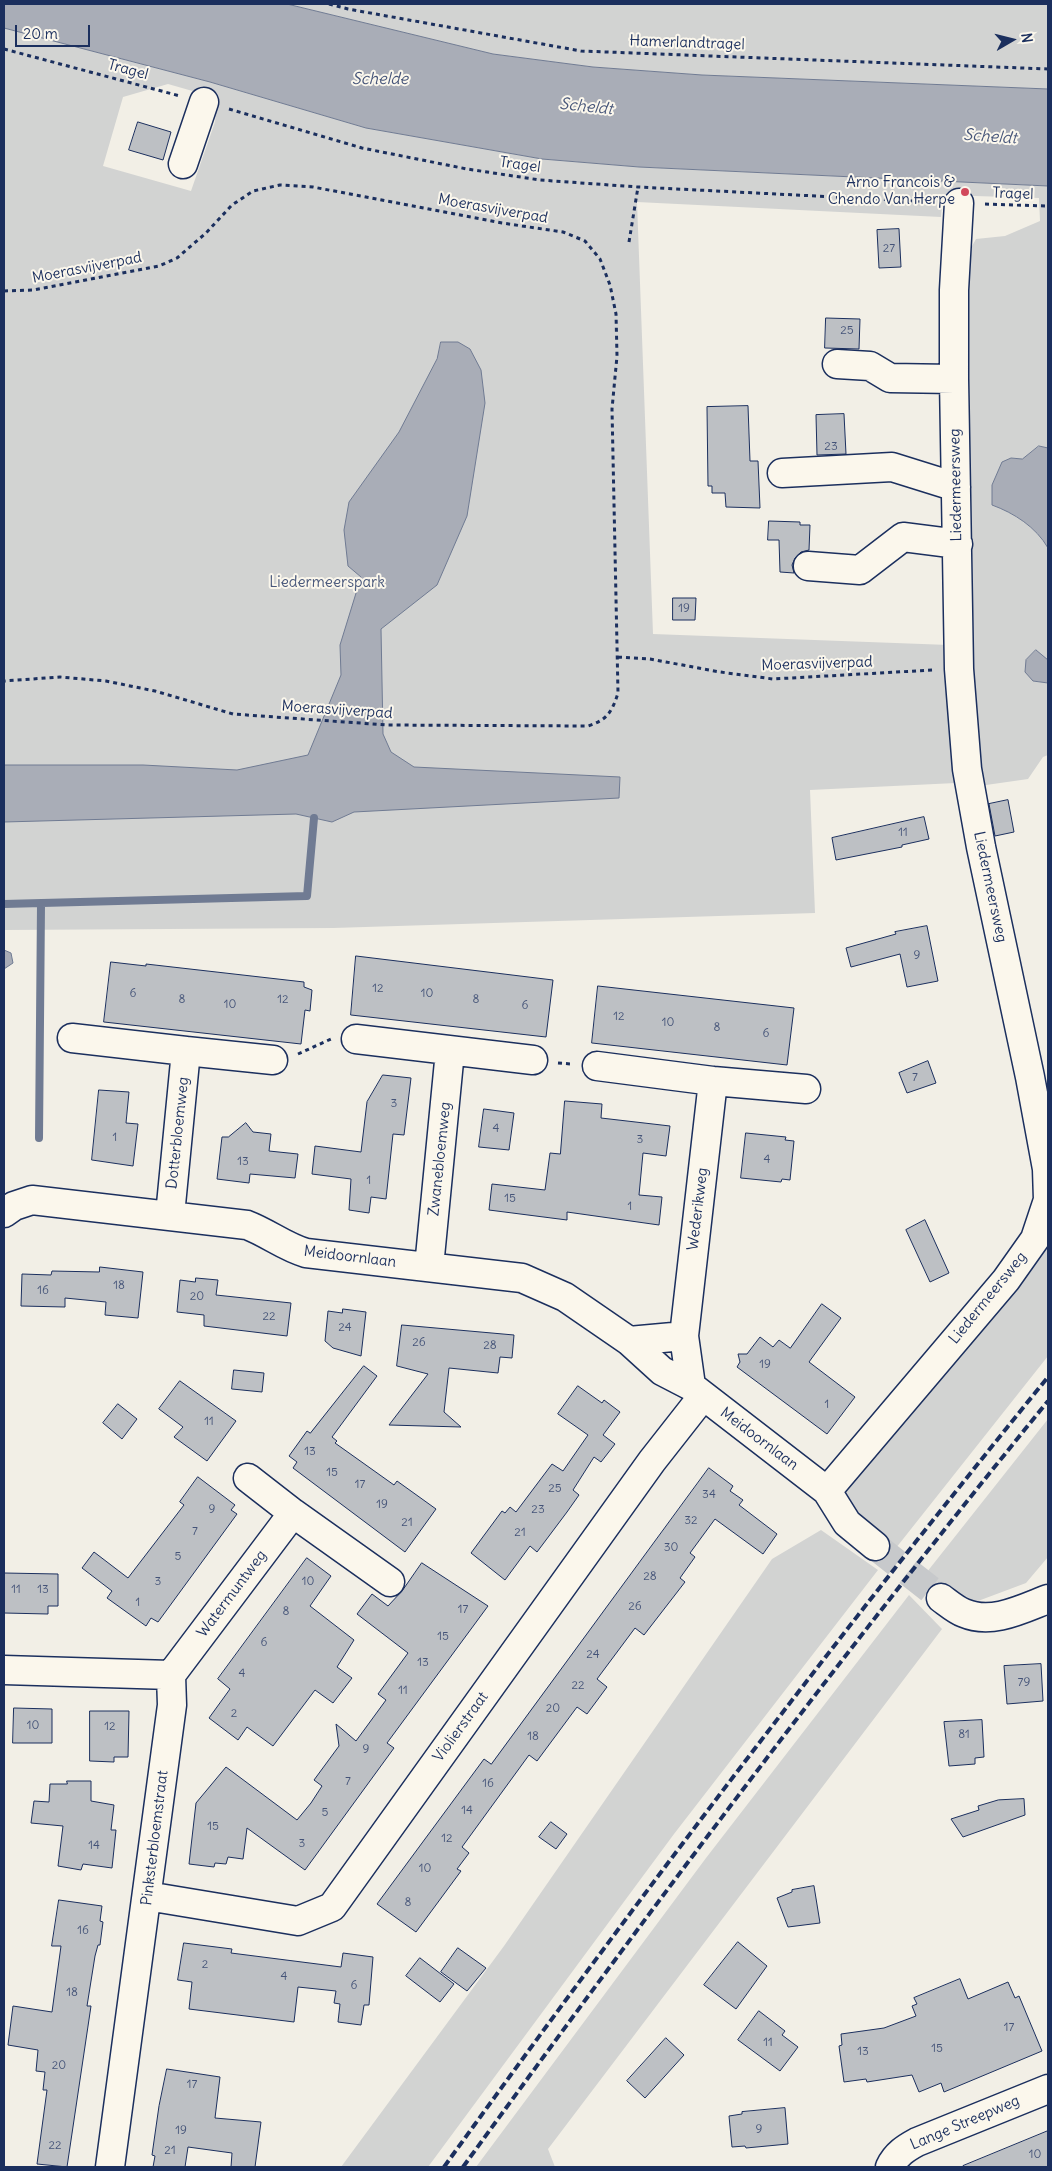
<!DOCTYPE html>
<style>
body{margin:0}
#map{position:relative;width:1052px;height:2171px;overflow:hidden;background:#f2efe6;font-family:Delius,sans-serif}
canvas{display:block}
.frame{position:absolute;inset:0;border:5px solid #1b2f5e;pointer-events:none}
.north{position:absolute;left:987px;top:15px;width:50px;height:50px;-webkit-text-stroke:4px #fbf7ec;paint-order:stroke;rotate:82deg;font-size:14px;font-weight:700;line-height:20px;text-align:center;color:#1b2f5e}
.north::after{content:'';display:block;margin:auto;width:18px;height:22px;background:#1b2f5e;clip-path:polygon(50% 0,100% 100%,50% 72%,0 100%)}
.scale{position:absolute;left:15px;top:25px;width:75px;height:22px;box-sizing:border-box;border:2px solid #1b2f5e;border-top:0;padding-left:6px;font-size:15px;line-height:18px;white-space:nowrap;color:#1b2f5e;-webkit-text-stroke:4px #fbf7ec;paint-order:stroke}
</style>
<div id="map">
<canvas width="1052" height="2171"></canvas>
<div class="frame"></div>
<div class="north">N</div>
<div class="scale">20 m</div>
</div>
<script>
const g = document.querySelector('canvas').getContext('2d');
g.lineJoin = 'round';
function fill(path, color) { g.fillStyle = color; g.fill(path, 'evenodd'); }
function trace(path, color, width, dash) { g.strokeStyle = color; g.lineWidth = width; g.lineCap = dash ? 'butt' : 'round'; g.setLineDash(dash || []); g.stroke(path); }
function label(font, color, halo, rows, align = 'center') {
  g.font = font + ' Delius,sans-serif'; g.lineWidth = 4; g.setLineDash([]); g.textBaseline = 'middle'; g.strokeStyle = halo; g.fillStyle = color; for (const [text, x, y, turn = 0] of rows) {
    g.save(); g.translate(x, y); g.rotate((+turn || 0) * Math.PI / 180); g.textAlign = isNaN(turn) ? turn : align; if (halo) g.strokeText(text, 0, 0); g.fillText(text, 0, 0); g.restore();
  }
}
fill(new Path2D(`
 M 287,4 L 1048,4 L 1048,89 L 702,75 L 593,67 L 493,54 Z
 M 4,28 L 210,82 L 366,128 L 542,159 L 639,167 L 1048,186 L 1048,448 L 1039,446 L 1022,459 L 1011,458 L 992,485 L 992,504 C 1014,513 1036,527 1048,548 L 1048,660 L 1033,681 L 1048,683 L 1048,755 L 1043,757 L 1028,779 L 979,786 L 966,676 L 966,257 L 976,239 L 1005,236 L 1040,221 L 1039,198 L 943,195 L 941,217 L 637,202 L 653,634 L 949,645 L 956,783 L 810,790 L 815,913 L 333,928 L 4,930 ZM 168,84 L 217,98 L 215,122 L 191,191 L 103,166 L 123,97 Z
 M 1048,1245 L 1048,1356 L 892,1553 L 853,1518 L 839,1499 L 1016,1291 Z
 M 1048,1419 L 1048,1557 L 1026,1583 L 978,1601 L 956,1600 L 923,1577 Z
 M 821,1530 L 878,1570 L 674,1834 L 428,2167 L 341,2167 L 504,1946 L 772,1559 Z
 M 909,1595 L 942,1629 L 548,2149 L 555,2167 L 476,2167 L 706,1858 Z`), '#d2d3d2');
const water = new Path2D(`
 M 4,4 L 287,4 L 493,54 L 593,67 L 702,75 L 1048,89 L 1048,186 L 639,167 L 542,159 L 366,128 L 210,82 L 4,28 Z
 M 441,342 L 458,342 L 470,349 L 481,370 L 485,403 L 467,516 L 437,585 L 381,629 L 383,734 L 391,752 L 414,767 L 620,777 L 619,798 L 354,812 L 332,822 L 296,814 L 4,822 L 4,765 L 143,765 L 237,770 L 308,755 L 341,675 L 340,645 L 361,577 L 348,566 L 344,530 L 349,502 L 399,432 L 437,359 Z
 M 1039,446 L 1048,448 L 1048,548 C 1036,527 1014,513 992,505 L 992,485 L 1002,462 L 1011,458 L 1022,459 Z
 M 1036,650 L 1048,660 L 1048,683 L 1033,681 L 1025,672 L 1026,660 Z
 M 4,950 L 11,953 L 13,963 L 4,969 Z`);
fill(water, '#a9adb7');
trace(water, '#707b93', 1);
trace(new Path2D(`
 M 4,904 L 307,896 L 314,818
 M 39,1138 L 41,905`), '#707b93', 8);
const building = new Path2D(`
 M 138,122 L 171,132 L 163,160 L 129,150 Z
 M 899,229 L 901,267 L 879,268 L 877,230 Z
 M 826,318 L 860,319 L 859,349 L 825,348 Z
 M 748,406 L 750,461 L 758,461 L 760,508 L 726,507 L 725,493 L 712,493 L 712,486 L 708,486 L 707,407 Z
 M 844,414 L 846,454 L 817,455 L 816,415 Z
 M 769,521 L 800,522 L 800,525 L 810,525 L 809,550 L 801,552 L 795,558 L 792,565 L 794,573 L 780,572 L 779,540 L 768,540 Z
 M 673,598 L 696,598 L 695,620 L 673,620 Z
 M 1008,800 L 1014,832 L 995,836 L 989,804 Z
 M 924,817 L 929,839 L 902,845 L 902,847 L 836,860 L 832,838 Z
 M 927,926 L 938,981 L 907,987 L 900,954 L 851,967 L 846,948 L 896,934 L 895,932 Z
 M 356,956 L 553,980 L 546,1037 L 351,1015 Z
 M 111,962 L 146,966 L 146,964 L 304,982 L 304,987 L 312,990 L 310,1011 L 305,1010 L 301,1044 L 104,1022 Z
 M 598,986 L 794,1008 L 787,1065 L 592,1043 Z
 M 928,1061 L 936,1083 L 907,1093 L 899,1073 Z
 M 383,1075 L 411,1078 L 404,1135 L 393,1134 L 386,1199 L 371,1197 L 369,1213 L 349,1210 L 351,1179 L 312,1174 L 315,1146 L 361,1152 L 367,1102 Z
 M 99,1090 L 129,1092 L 126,1123 L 138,1124 L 133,1166 L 92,1160 Z
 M 565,1101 L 602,1104 L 601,1118 L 670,1126 L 666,1156 L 643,1153 L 639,1195 L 662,1197 L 659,1225 L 567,1212 L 567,1220 L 489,1210 L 492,1184 L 545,1190 L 550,1153 L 560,1154 Z
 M 484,1109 L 514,1113 L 509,1150 L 479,1147 Z
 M 246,1123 L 253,1132 L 271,1134 L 269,1151 L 298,1154 L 295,1178 L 250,1174 L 249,1183 L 217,1179 L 222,1137 L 228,1137 Z
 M 746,1133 L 786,1137 L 785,1140 L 794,1141 L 790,1180 L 782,1179 L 781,1182 L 741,1178 Z
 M 925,1220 L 949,1273 L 930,1282 L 906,1230 Z
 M 100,1267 L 143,1272 L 138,1318 L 105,1315 L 106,1302 L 65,1298 L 65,1307 L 21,1306 L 22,1274 L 51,1275 L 52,1271 L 99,1272 Z
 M 196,1278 L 218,1280 L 216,1295 L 291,1303 L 287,1336 L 204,1326 L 204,1315 L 177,1312 L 180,1280 L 195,1282 Z
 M 822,1304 L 841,1318 L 809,1362 L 855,1397 L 827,1434 L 737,1367 L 740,1362 L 738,1354 L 747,1354 L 760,1337 L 773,1347 L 779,1340 L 790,1348 Z
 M 343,1309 L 366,1312 L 361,1356 L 333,1348 L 325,1341 L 328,1311 L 342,1313 Z
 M 402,1325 L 514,1335 L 512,1358 L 500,1357 L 498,1373 L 449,1368 L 444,1412 L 461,1427 L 389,1425 L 428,1374 L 397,1366 Z
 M 364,1366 L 377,1376 L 332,1437 L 337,1441 L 335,1443 L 394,1485 L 397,1481 L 436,1509 L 405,1552 L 293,1468 L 297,1462 L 289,1456 L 307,1431 L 310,1433 Z
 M 234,1370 L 264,1373 L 262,1392 L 232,1389 Z
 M 180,1381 L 236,1421 L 207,1461 L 174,1437 L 183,1427 L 159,1409 Z
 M 578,1386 L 602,1403 L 604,1400 L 620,1412 L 603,1435 L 615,1444 L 601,1462 L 594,1457 L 573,1490 L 579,1495 L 567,1512 L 537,1552 L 530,1546 L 505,1580 L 471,1553 L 502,1511 L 505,1513 L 510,1507 L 516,1512 L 552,1464 L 563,1471 L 588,1435 L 558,1414 Z
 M 118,1404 L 137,1419 L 122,1439 L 103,1423 Z
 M 709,1468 L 733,1486 L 730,1491 L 743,1500 L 739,1505 L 777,1534 L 763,1554 L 715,1519 L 690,1553 L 695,1557 L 680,1578 L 685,1582 L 644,1635 L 635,1628 L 597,1679 L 607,1687 L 587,1714 L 577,1707 L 537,1761 L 529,1755 L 462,1847 L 469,1853 L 457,1869 L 461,1871 L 416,1932 L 377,1904 L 484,1759 L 491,1764 Z
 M 198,1477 L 235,1505 L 231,1510 L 237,1514 L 158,1622 L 151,1618 L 146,1626 L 107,1598 L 112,1591 L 82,1568 L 94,1552 L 128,1578 L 184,1505 L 180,1502 Z
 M 307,1558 L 331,1576 L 310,1606 L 354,1640 L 337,1667 L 352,1678 L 333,1703 L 315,1690 L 273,1746 L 247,1727 L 238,1740 L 209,1718 L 230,1689 L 218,1679 Z
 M 422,1563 L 488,1606 L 387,1743 L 394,1748 L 305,1870 L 247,1828 L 243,1859 L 228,1857 L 226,1864 L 215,1863 L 214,1867 L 189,1864 L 196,1803 L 226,1767 L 297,1820 L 311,1803 L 322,1786 L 314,1780 L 339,1746 L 336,1724 L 356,1741 L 386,1700 L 378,1694 L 408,1653 L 357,1614 L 372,1594 L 388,1606 L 402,1591 Z
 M 4,1573 L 58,1574 L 58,1606 L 48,1606 L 48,1614 L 4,1613 Z
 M 1041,1664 L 1043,1701 L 1007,1704 L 1004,1666 Z
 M 14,1708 L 52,1709 L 52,1743 L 13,1743 Z
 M 90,1711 L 129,1711 L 128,1757 L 114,1757 L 114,1762 L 90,1761 Z
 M 982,1720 L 984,1757 L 975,1758 L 975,1764 L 949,1766 L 944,1722 Z
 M 67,1781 L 91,1781 L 91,1801 L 114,1805 L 111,1830 L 116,1830 L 112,1868 L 83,1864 L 81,1870 L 58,1866 L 63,1826 L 31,1823 L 34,1801 L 49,1802 L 50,1784 L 67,1784 Z
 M 1024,1799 L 1025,1815 L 963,1837 L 951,1819 L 979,1810 L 978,1806 L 998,1800 Z
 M 551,1822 L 567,1834 L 556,1849 L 539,1837 Z
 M 814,1886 L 820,1923 L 788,1927 L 777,1898 L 792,1892 L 792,1890 Z
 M 59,1900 L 102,1906 L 100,1921 L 103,1922 L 100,1945 L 98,1945 L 95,1956 L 87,2006 L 91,2006 L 67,2167 L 37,2164 L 47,2090 L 43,2090 L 45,2072 L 36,2071 L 38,2050 L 8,2045 L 13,2006 L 52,2012 L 61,1946 L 52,1946 Z
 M 738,1942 L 767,1966 L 736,2009 L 704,1985 Z
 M 184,1943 L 232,1949 L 231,1953 L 341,1967 L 343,1953 L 373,1957 L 369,2005 L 364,2005 L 361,2025 L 338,2022 L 340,2004 L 334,2003 L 336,1991 L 298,1987 L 294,2022 L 189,2009 L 192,1982 L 178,1980 Z
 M 458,1948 L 486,1968 L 467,1991 L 441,1972 Z
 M 420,1958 L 454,1984 L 440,2002 L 406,1976 Z
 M 960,1979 L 968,1999 L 1008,1982 L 1015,1998 L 1019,1996 L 1042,2051 L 944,2092 L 941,2083 L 919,2092 L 912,2075 L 867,2082 L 866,2079 L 844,2082 L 839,2046 L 842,2045 L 841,2034 L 884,2028 L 916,2016 L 912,2006 L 917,2004 L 914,1998 Z
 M 759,2011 L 785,2031 L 782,2035 L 798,2047 L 780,2071 L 738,2040 Z
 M 666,2038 L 684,2055 L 645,2098 L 627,2081 Z
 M 167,2069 L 220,2077 L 215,2118 L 261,2122 L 255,2167 L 231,2167 L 232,2153 L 188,2147 L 185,2167 L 153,2167 L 155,2156 L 152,2155 L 159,2106 Z
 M 785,2108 L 788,2144 L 746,2148 L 745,2146 L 732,2147 L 729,2116 L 742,2114 L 742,2112 Z
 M 1048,2131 L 1048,2167 L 963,2167 L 963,2166 Z`);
fill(building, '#bdc0c4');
trace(building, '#1b2f5e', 1);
trace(new Path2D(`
 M 875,1546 L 941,1598`), '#c7c9cb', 28, [28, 14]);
const minor = new Path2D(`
 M 183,164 L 204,102
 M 837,364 L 870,366 L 890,378 L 954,379
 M 782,473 L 892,467 L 956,487
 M 808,566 L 860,570 L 903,537 L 958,544
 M 72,1038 L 186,1051 L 170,1215
 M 356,1039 L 533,1060
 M 186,1051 L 273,1060
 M 597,1066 L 713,1081 L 806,1089
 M 4,1213 L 14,1206 L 32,1200 L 247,1225 C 268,1233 285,1247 306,1253 L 522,1278 L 565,1297 L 629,1341 L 684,1336 L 691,1386 L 827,1491 L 847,1523 L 875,1546
 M 429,1267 L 450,1051
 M 684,1336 L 713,1081
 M 629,1341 L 662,1371 L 691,1386
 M 248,1478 L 293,1513
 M 827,1491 L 1006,1280 L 1035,1239 L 1048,1200 L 1047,1169 L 1030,1077 L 981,847 L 967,769 L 959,669 L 954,379 L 954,290 L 959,203
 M 941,1598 C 948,1603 956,1610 964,1613 C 992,1625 1022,1609 1048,1599
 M 4,1670 L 171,1675
 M 171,1675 L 293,1513 L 390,1582
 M 147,1896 L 298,1921 L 332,1907 L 652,1461 L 703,1396
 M 110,2167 L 172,1705 L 171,1675
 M 890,2167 C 896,2154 906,2148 917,2142 L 1048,2089`);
trace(minor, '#1b2f5e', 31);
trace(new Path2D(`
 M 329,4 L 348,9 L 581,51 L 1048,69
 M 4,49 L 180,96
 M 229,109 L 362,148 L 467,169 L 540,180 L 638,187 L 934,202
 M 985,204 L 1048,206
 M 629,242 L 638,187
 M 4,291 L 33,290 L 159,266 L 177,258 L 206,233 L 232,205 L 253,191 L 280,185 L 313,187 L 502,223 L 563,232 L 585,241 L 600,259 L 610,285 L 616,314 L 617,356 L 612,409 L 618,693 C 612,712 607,720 588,726 L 387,725 L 233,714 L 155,691 L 106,681 L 60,677 L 4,681
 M 618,657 L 650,659 L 720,672 L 773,679 L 933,670
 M 298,1054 L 331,1039
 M 558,1063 L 571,1064`), '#1b2f5e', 3, [4, 4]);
trace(minor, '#fbf7ec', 28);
trace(new Path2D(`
 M 444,2167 C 638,1898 839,1634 1048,1377
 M 463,2167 C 652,1907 845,1650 1048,1401`), '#1b2f5e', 4, [8, 4]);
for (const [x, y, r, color] of [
 [965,192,5,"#d1495b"]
]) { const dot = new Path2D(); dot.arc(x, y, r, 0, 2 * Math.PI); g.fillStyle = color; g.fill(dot); trace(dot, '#fbf7ec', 2); }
label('12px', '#445378', null, [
 ["27",889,249],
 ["25",847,331],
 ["23",831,447],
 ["19",684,609],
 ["11",903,833],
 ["9",917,956],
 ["12",378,989],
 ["6",133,994],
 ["10",427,994],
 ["8",182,1000],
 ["12",283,1000],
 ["8",476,1000],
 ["10",230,1005],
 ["6",525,1006],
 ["12",619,1017],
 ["10",668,1023],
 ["8",717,1028],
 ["6",766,1034],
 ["7",915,1078],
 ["3",394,1104],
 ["4",496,1129],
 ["1",115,1138],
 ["3",640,1140],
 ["4",767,1160],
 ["13",243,1162],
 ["1",369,1181],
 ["15",510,1199],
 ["1",630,1207],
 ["18",119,1286],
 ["16",43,1291],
 ["20",197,1297],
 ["22",269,1317],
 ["24",345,1328],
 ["26",419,1343],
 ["28",490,1346],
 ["19",765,1365],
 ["1",827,1405],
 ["11",209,1422],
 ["13",310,1452],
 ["15",332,1473],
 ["17",360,1485],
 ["25",555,1489],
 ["34",709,1495],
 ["19",382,1505],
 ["9",212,1510],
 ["23",538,1510],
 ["32",691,1521],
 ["21",407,1523],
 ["7",195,1532],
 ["21",520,1533],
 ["30",671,1548],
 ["5",178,1557],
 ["28",650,1577],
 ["3",158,1582],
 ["10",308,1582],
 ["11",16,1590],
 ["13",43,1590],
 ["1",138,1603],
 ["26",635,1607],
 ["17",463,1610],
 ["8",286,1612],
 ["15",443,1637],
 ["6",264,1643],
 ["24",593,1655],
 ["13",423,1663],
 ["4",242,1674],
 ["79",1024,1683],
 ["22",578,1686],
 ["11",403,1691],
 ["20",553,1709],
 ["2",234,1714],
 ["10",33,1726],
 ["12",110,1727],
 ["81",964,1735],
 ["18",533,1737],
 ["9",366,1750],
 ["7",348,1782],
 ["16",488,1784],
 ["14",467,1811],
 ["5",325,1813],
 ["15",213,1827],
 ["12",447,1839],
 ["3",302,1844],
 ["14",94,1846],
 ["10",425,1869],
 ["8",408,1903],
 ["16",83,1931],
 ["2",205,1965],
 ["4",284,1977],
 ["6",354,1986],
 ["18",72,1993],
 ["17",1009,2028],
 ["11",768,2043],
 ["15",937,2049],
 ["13",863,2052],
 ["20",59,2066],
 ["17",192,2085],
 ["9",759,2130],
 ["19",181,2131],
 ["22",55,2146],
 ["21",170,2151],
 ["10",1035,2155]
]);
label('15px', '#1b2f5e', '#fbf7ec', [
 ["Hamerlandtragel",687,43,2],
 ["Tragel",128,70,15],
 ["Tragel",520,165,8],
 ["Tragel",1013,194,2],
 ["Moerasvijverpad",493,209,10],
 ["Moerasvijverpad",87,268,-11],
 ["Liedermeersweg",956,485,-91],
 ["Moerasvijverpad",817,664,-2],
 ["Moerasvijverpad",337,710,4],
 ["Liedermeersweg",990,887,78],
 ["Dotterbloemweg",178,1133,-84],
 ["Zwanebloemweg",440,1159,-84],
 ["Wederikweg",698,1209,-83],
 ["Meidoornlaan",350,1257,7],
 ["Liedermeersweg",988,1298,-51],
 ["Meidoornlaan",759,1439,37],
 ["Watermuntweg",232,1594,-53],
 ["Violierstraat",461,1727,-54],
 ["Pinksterbloemstraat",155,1838,-83],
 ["Lange Streepweg",965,2123,-23]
]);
label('15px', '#1b2f5e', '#fbf7ec', [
 ["Arno Francois &",955,183],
 ["Chendo Van Herpe",955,200]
], 'right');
label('15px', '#49587b', '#fbf7ec', [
 ["Liedermeerspark",327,583]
]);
label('italic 16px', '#465579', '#fbf7ec', [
 ["Schelde",380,79],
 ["Scheldt",586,107,6],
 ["Scheldt",990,137,4]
]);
</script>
